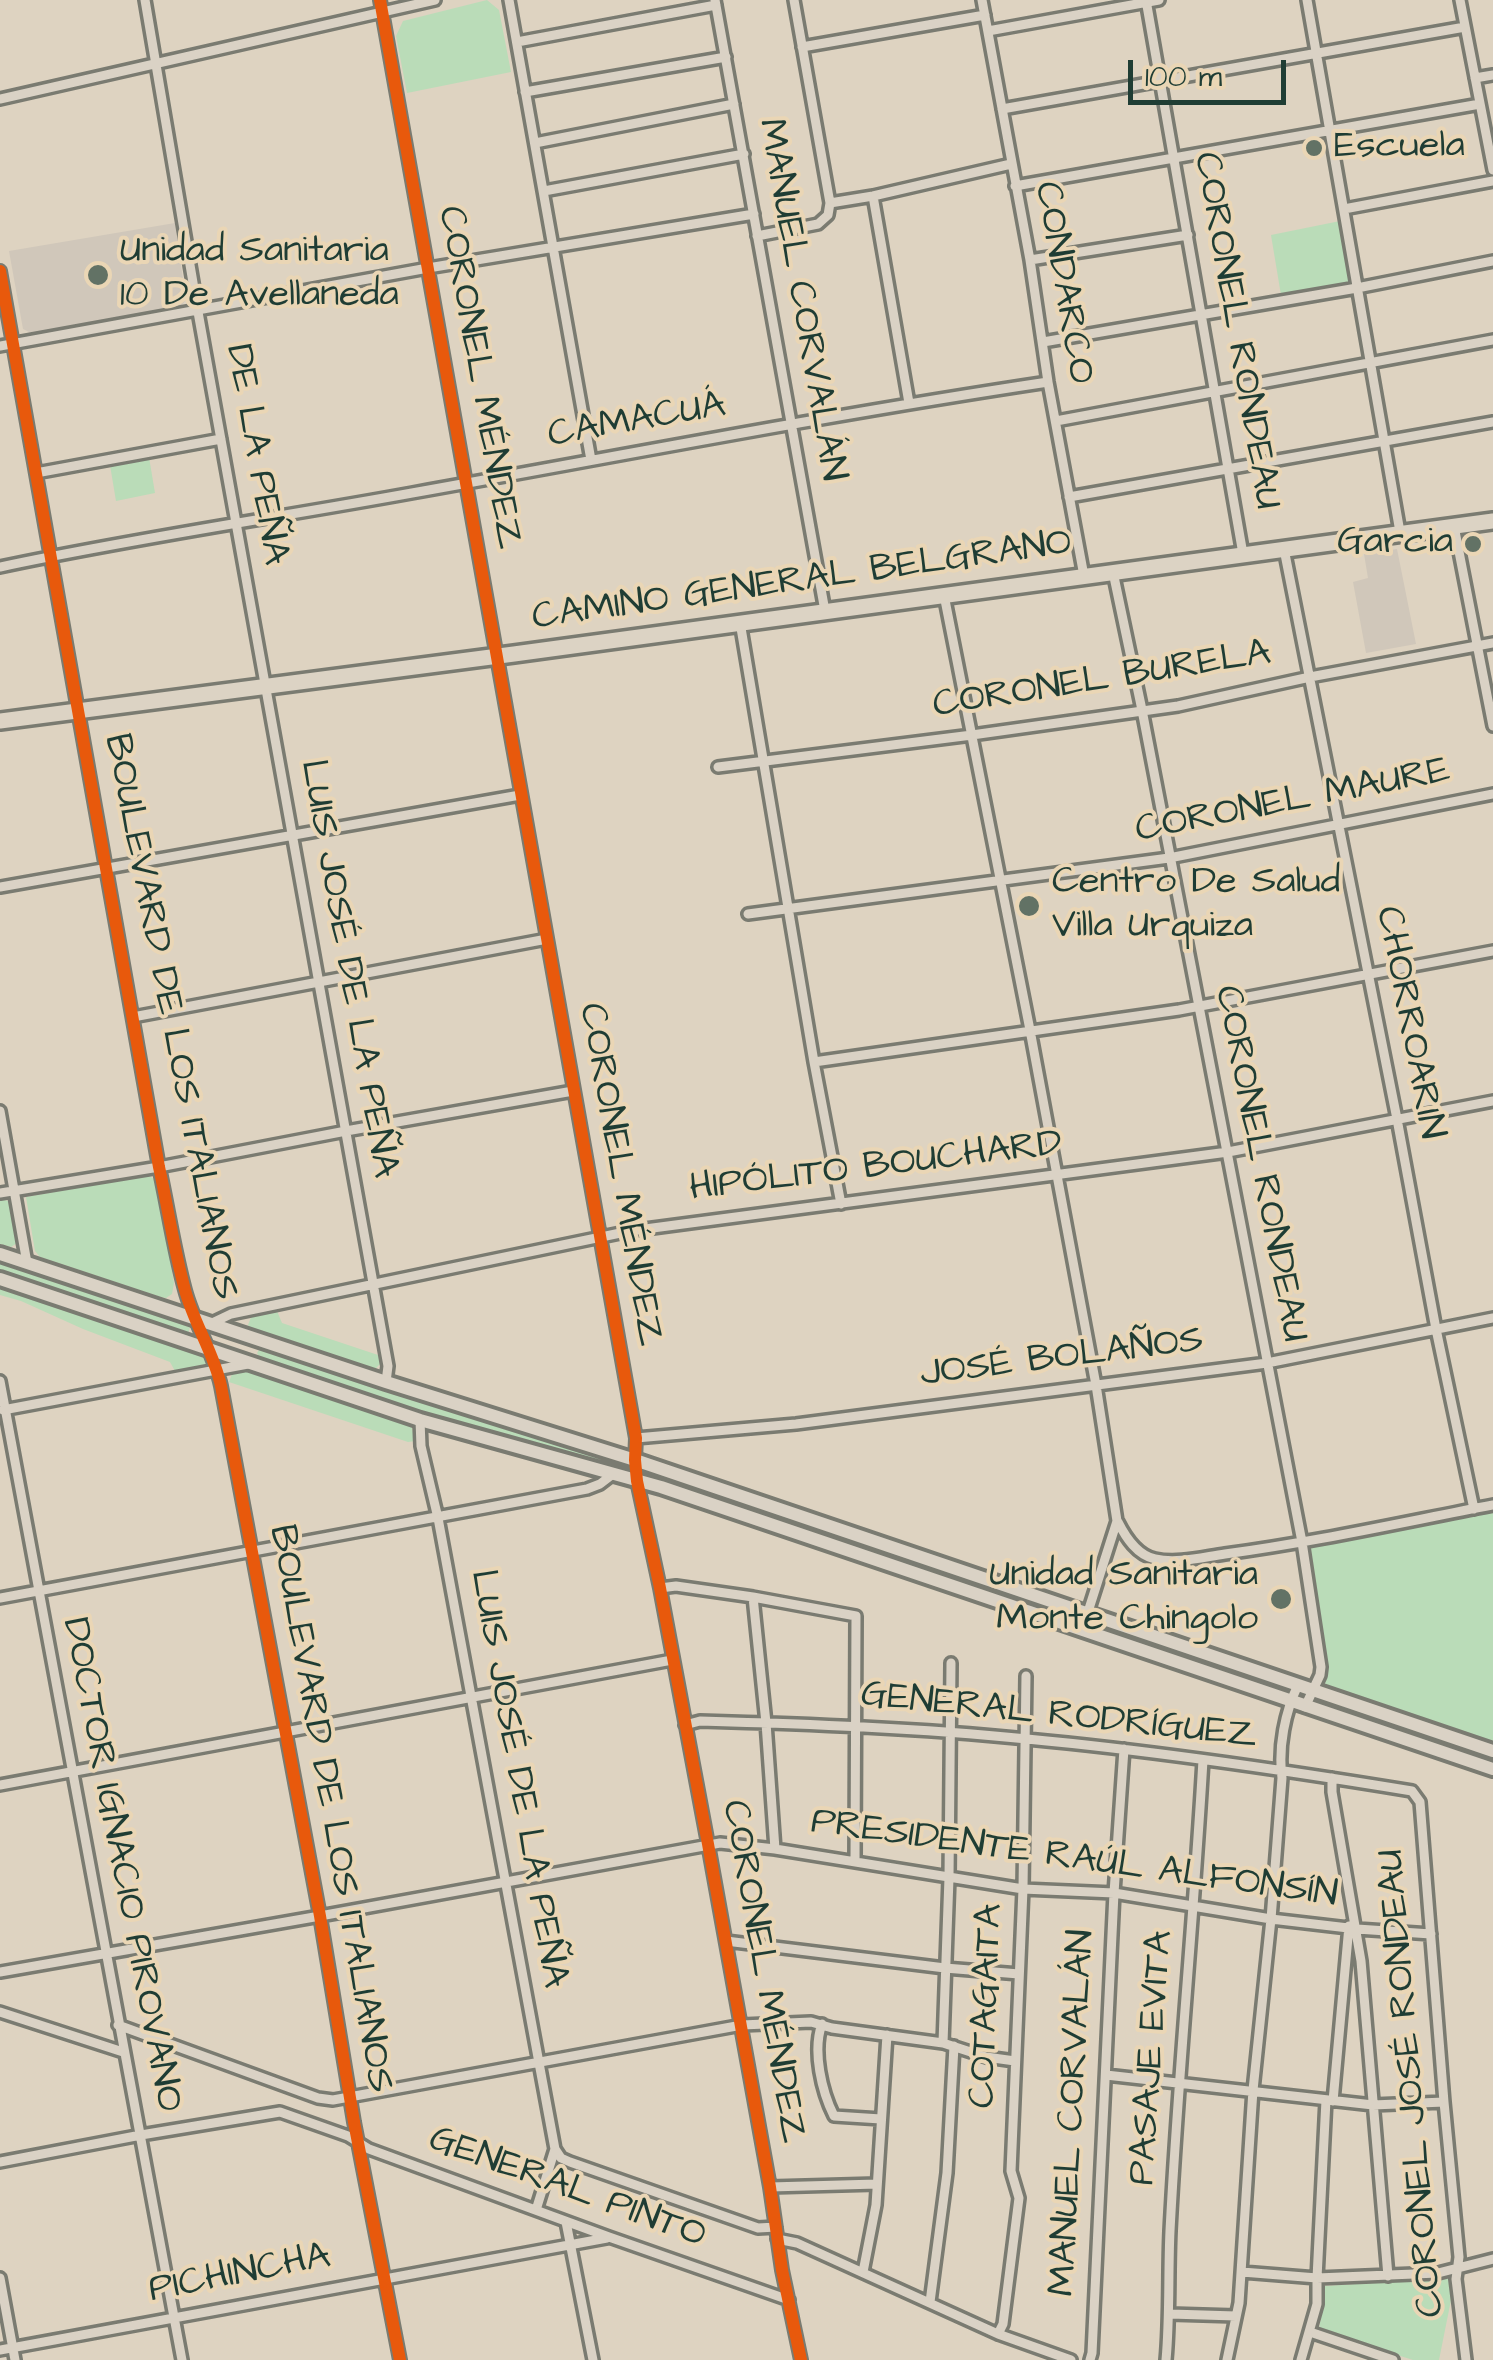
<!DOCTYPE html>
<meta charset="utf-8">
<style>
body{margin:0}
#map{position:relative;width:1493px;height:2360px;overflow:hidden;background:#ded3c1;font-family:"Architects Daughter",sans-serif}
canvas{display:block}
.scale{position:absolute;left:1128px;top:60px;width:158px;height:45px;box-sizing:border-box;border:5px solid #1f3d34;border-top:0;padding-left:12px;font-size:30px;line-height:35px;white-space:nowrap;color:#1f3d34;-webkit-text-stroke:8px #ead6b5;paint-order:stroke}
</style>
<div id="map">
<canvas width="1493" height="2360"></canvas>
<div class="scale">100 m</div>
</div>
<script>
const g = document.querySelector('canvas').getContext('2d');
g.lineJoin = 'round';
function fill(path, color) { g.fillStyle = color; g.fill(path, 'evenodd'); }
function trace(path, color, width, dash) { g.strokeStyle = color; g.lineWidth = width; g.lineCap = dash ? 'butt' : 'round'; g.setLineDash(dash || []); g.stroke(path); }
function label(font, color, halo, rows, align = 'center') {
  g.font = font + ' "Architects Daughter",sans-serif'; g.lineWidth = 8; g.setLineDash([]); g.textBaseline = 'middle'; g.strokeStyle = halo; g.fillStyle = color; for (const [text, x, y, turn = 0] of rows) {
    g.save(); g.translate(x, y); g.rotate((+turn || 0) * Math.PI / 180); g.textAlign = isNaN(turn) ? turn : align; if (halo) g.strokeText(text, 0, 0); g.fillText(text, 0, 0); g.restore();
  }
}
fill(new Path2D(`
 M 175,223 L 186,300 L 181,306 L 31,333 L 23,329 L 9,251 Z
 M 1397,549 L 1416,644 L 1366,653 L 1353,582 L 1368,578 L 1364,554 Z`), '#d0c7ba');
fill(new Path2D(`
 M 487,0 L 499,10 L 511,72 L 407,93 L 396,36 L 403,21 Z
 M 1340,221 L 1350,283 L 1281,295 L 1271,235 Z
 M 149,457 L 155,493 L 116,501 L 110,465 Z
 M 147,1175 L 156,1180 L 174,1283 L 172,1294 L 166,1298 L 160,1297 L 40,1257 L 35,1251 L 26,1197 Z
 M 0,1199 L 9,1201 L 13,1205 L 17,1243 L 11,1247 L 0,1244 Z
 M 0,1261 L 188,1322 L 191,1324 L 188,1334 L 184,1333 L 0,1273 Z
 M 0,1286 L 199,1353 L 207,1362 L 205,1366 L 176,1373 L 170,1362 L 83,1329 L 21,1301 L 0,1295 Z
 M 277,1311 L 282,1323 L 378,1355 L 381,1363 L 374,1370 L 251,1329 L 248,1325 L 252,1315 Z
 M 265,1349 L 618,1462 L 614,1465 L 422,1411 L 261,1359 L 257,1353 L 259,1350 Z
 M 243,1369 L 249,1369 L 404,1420 L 412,1428 L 415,1441 L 408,1442 L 229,1382 L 232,1374 Z
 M 1493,1511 L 1493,1746 L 1326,1690 L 1309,1545 Z
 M 1447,2278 L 1454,2285 L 1439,2360 L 1413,2360 L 1319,2330 L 1325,2286 Z`), '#badcb8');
const street = new Path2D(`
 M 145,0 L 198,312 L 388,1366 L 386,1382
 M 380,0 L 636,1438 L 635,1460 L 637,1481 L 660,1588 L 708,1844 L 770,2187 L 782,2270 L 801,2360
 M 509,0 L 591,460
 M 715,0 L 825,611
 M 794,0 L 830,203
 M 982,0 L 1030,260 L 1048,382 L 1084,576
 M 1146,0 L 1243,554
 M 1307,0 L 1400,532
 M 1460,0 L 1493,170
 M 988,31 L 1159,0
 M 517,42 L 716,5
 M 802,47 L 985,15
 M 1475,78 L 1493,75
 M 525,92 L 726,57
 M 0,99 L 435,0
 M 1002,109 L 1465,27
 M 535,143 L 734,104
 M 1015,186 L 1480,104
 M 544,191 L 744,154
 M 873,196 L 909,403
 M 1344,209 L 1493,181
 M 757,236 L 818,224 L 828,215 L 830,203 L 873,196 L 1011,164
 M 1030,260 L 1188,235
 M 0,271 L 159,1167 C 168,1208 174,1250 185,1290 C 194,1324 214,1353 221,1386 L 320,1916 L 354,2122 L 400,2360
 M 1043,342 L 1357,288 L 1493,261
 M 0,346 L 428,268 L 754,214
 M 1056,421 L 1493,340
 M 36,473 L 221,439
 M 1069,497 L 1493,422
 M 1454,526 L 1493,726
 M 1284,549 L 1397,1119 L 1436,1329 L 1474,1509
 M 0,567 C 135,538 275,518 412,493 C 624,455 835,414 1048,382
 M 1113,572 L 1142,710 L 1302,1542 L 1321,1667 L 1320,1675 L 1305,1707
 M 944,595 L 1030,1030 L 1096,1385 L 1117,1521 L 1087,1615
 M 740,622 L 814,1062 L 841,1204
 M 718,767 L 972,735 L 1178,706 L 1310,677 L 1493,643
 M 0,887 L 520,795
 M 748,914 L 1169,858 L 1493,794
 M 133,1017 L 547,939
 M 814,1062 L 1179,1010 L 1493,951
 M 0,1111 L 27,1263
 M 0,1193 L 159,1167 L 346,1131 L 573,1091
 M 212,1323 L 231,1314 L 630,1231 L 1228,1152 L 1493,1101
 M 0,1381 L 182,2360
 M 3,1410 L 248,1364
 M 420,1420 L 421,1446 L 438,1518 L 555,2149 L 561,2158 L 570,2162 L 758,2228 L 776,2227
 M 636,1438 L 796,1424 L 1267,1363 L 1493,1318
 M 1118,1522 C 1126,1538 1137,1555 1155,1559 C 1177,1564 1203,1557 1225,1554 C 1315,1542 1404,1522 1493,1505
 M 660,1588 L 676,1586 L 753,1597 L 856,1616 L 855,1862
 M 753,1597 L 766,1723 L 775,1849
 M 0,1598 L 587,1489 L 600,1484 L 613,1474
 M 685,1725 L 700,1721 C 809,1724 918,1728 1027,1739 C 1156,1751 1284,1770 1412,1791 L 1420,1802 L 1444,2102 L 1459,2257 L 1456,2279 L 1466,2360
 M 1332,1778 L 1332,1792 L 1361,1961 L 1388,2276
 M 0,1785 L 672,1660
 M 726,1941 L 945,1968 L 1019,1974
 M 0,1972 L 320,1916 L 720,1843 L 775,1849 L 1023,1889 L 1114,1893 L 1271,1919 L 1357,1929 L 1431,1934
 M 0,2012 L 123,2052
 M 822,2024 C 812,2051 822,2092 834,2116 L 881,2119
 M 118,2025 L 318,2098 L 333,2100 L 742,2025 L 811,2022 L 832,2028 L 943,2043 L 986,2057 L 1015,2061
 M 943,2043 L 949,1878 L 951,1663
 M 1106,2075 L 1373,2105 L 1444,2102
 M 1333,2101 L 1349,1926
 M 0,2162 L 141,2135 L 280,2112 L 348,2136 L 369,2149 L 609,2237 L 789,2300
 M 770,2187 L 877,2184
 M 536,2210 L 555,2149
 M 566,2222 L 593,2360
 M 777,2239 L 797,2243 L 998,2334 L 1071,2360
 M 863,2272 L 876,2205 L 887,2035
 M 1242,2272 L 1317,2278 L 1438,2273 L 1493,2259
 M 0,2278 L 15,2360
 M 930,2302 L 947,2173 L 954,2046
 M 1170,2314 L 1236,2316
 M 1310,2332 L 1393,2360
 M 998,2334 L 1003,2324 L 1019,2198 L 1011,2171 L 1023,1889 L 1026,1676
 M 0,2350 L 607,2238
 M 1090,2360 L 1092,2353 L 1114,1893 L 1124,1749
 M 1166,2360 C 1170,2317 1168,2274 1170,2231 C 1178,2074 1194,1917 1203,1760
 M 1227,2360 L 1239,2303 L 1253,2090 L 1271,1919 L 1282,1778 C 1278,1747 1285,1712 1298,1685
 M 1301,2360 L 1317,2304 L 1317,2278 L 1326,2100`);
const secondary = new Path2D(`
 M 0,1254 L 386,1382 L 635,1460 L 1493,1751
 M 0,1279 L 420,1420 L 661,1487 L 1493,1769`);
const primary = new Path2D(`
 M 0,721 L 514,654 L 1493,521`);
trace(street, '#7a7b71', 16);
trace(secondary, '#7a7b71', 20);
trace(primary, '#7a7b71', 22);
trace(street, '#dad2c5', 9);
trace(secondary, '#dad2c5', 12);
trace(primary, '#dcd3c4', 15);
trace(new Path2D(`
 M 380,0 L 636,1438 L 635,1460 L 637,1481 L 660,1588 L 708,1844 L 770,2187 L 782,2270 L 801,2360
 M 0,271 L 159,1167 C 168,1208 174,1250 185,1290 C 194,1324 214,1353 221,1386 L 320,1916 L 354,2122 L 400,2360`), '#e8590c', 12);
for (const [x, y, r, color] of [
 [1314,148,10,"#627265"],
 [98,275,12,"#627265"],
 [1473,544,10,"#627265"],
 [1029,906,12,"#627265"],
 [1281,1599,12,"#627265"]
]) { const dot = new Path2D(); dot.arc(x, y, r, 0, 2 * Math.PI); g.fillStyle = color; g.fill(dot); trace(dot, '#ead6b5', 4); }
label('38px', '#1f3d34', '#ead6b5', [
 ["Escuela",1334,148],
 ["Unidad Sanitaria",120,253],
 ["10 De Avellaneda",120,297],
 ["Garcia",1453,544,"right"],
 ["Centro De Salud",1052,884],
 ["Villa Urquiza",1052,928],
 ["Unidad Sanitaria",1258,1577,"right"],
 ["Monte Chingolo",1258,1621,"right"]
], 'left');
label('38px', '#1f3d34', '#ead6b5', [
 ["CONDARCO",1062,283,80],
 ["MANUEL CORVALÁN",800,300,80],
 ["CORONEL RONDEAU",1235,331,80],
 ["CORONEL MÉNDEZ",478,378,80],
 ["CAMACUÁ",637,422,-10],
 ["DE LA PEÑA",255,455,80],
 ["CAMINO GENERAL BELGRANO",802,582,-8],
 ["CORONEL BURELA",1102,681,-9],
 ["CORONEL MAURE",1293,802,-11],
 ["LUIS JOSÉ DE LA PEÑA",347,969,80],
 ["BOULEVARD DE LOS ITALIANOS",169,1017,79],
 ["CHORROARIN",1408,1023,79],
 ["CORONEL RONDEAU",1259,1164,79],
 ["HIPÓLITO BOUCHARD",876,1168,-7],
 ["CORONEL MÉNDEZ",619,1175,80],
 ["JOSÉ BOLAÑOS",1062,1359,-7],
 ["GENERAL RODRÍGUEZ",1059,1717,6],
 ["LUIS JOSÉ DE LA PEÑA",517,1779,80],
 ["BOULEVARD DE LOS ITALIANOS",329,1809,80],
 ["PRESIDENTE RAÚL ALFONSÍN",1074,1860,8],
 ["DOCTOR IGNACIO PIROVANO",120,1865,79],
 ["CORONEL MÉNDEZ",762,1972,80],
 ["COTAGAITA",988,2006,-88],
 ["PASAJE EVITA",1153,2058,-86],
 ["CORONEL JOSÉ RONDEAU",1413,2083,-95],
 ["MANUEL CORVALÁN",1074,2113,-87],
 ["GENERAL PINTO",567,2189,20],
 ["PICHINCHA",240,2275,-11]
]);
</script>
